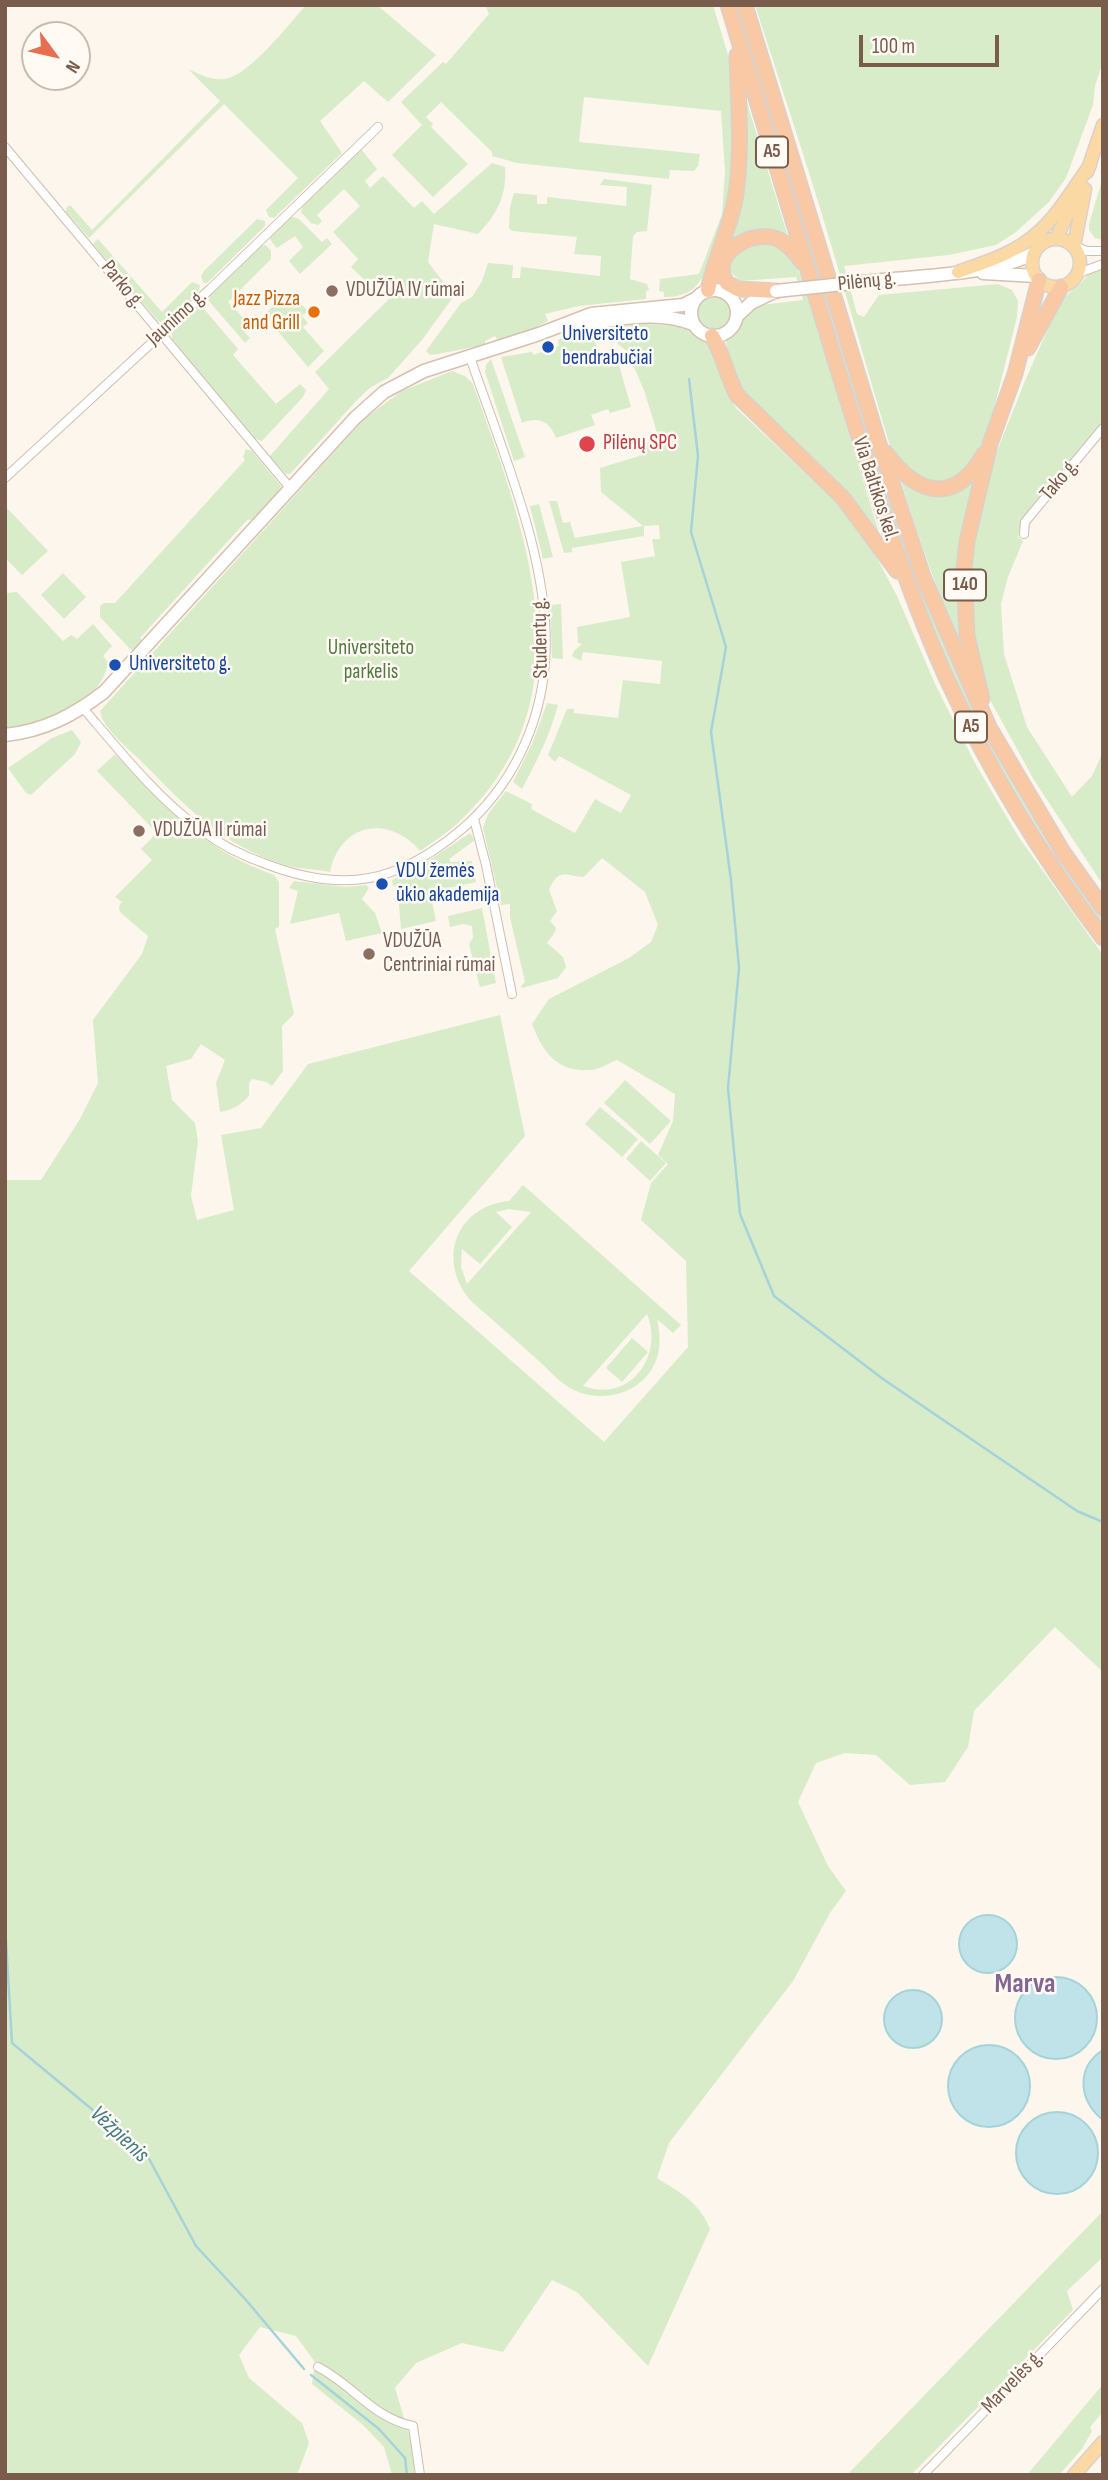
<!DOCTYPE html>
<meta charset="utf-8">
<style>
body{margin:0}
#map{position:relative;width:1108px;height:2480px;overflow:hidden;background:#fdf6ec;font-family:"Sofia Sans Condensed",sans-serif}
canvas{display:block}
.frame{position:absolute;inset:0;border:7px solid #7a5c4d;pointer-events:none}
.north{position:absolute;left:21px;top:21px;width:70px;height:70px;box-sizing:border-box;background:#fffaf3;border:2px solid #cabbb1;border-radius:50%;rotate:123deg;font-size:19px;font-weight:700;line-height:28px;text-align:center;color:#7a5c4d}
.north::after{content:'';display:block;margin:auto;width:24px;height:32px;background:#e76f51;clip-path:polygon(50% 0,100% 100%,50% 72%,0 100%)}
.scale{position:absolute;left:859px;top:35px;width:140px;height:32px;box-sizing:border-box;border:4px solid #7a5c4d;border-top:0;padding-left:9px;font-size:21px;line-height:24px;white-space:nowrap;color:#7a5c4d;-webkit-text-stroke:5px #fffaf3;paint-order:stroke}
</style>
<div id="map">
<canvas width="1108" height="2480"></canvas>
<div class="frame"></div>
<div class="north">N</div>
<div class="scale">100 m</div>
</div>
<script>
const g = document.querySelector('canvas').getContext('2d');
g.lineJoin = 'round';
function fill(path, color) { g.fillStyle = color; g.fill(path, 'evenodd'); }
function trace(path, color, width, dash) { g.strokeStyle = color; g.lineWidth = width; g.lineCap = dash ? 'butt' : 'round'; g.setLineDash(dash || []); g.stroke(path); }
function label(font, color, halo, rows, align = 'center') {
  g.font = font + ' "Sofia Sans Condensed",sans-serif'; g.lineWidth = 5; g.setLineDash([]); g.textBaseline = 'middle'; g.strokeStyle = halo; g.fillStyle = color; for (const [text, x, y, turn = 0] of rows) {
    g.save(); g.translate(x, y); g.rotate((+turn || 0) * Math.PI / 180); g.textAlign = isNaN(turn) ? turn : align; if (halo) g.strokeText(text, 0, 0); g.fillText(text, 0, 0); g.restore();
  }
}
fill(new Path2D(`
 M 306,5 L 377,5 L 436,55 L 388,102 L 364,81 L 320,121 L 342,153 L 274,218 L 269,217 L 266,210 L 298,178 L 224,104 L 89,238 L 66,212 L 66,208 L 70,205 L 92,230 L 220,101 L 188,69 C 199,74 212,81 225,79 C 250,75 288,25 306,5 Z
 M 485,5 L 713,5 L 731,65 L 732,175 L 728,207 L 708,275 L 704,275 C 694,292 683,297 664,297 L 664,292 L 659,291 L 660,279 L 699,274 L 722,214 L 725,172 L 721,111 L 584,97 L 579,142 L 700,154 L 698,166 L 694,171 L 670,170 L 669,179 L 517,163 L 492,156 L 492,152 L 441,102 L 426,117 L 433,124 L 431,127 L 468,164 L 433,197 L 392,155 L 422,125 L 401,102 L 443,62 L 446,64 L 489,14 Z
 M 734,5 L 739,5 L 904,541 L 944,645 L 980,721 L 1065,865 L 1103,917 L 1103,925 C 1041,838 986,749 942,652 C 899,559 872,458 842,361 C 807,242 771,124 734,5 Z
 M 755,5 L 1103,5 L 1103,61 L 1095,86 L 1093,105 L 1066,178 L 1049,202 L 1016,232 L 996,245 L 949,255 L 844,266 L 857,314 L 864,317 L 879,295 L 998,284 L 1012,290 L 1018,301 L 1017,317 L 975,484 L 965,658 C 906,519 870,373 826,228 C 804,154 779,80 755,5 Z
 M 745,96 L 789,240 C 761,225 749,230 724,248 Z
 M 361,149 L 377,169 L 365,181 L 370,188 L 383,176 L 414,208 L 422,201 L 434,214 L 492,163 L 505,167 C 507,196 497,214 478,234 L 434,224 L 428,262 L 454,296 L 422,340 L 388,378 L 371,387 L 357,400 L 290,474 L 286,474 L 269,457 L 329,389 L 315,372 L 391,297 L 377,281 L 372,287 L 351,267 L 358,259 L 333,232 L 360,206 L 344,189 L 317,215 L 322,221 L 318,225 L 311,223 L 301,212 L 303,204 Z
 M 1103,177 L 1103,240 L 1095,238 L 1089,230 L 1089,224 Z
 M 604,179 L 652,185 L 647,231 L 637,232 L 633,236 L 630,279 L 647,284 L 649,290 L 646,291 L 646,299 L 579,306 L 545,314 L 548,321 L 527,332 L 498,341 L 495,336 L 485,341 L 485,345 L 438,354 L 430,355 L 426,351 L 461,303 L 472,297 L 482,281 L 488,263 L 513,265 L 512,278 L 520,278 L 521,267 L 600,276 L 601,256 L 574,254 L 577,237 L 512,231 L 509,228 L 510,207 L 514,193 L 537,195 L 537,204 L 547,204 L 547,197 L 626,206 L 627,187 L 600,185 Z
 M 290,216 L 299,219 L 322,242 L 327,238 L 332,244 L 300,274 L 289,261 L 303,247 L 295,236 L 277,248 L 270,240 L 271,235 Z
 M 257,219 L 265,221 L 265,226 L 207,283 L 204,283 L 201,277 L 203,272 Z
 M 98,239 L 162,312 L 192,282 L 200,285 L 199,291 L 165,323 L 158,321 L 93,244 Z
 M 772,242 C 787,250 793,261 801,276 L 880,536 C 842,481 789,437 741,391 L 732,375 L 726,341 L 750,309 L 760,305 L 803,300 L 796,277 L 740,281 L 731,272 L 727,273 L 730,260 L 746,243 Z
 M 266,245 L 271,251 L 271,259 L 228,302 L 251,326 L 245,333 L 250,338 L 245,343 L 208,300 L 211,294 L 259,246 Z
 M 1103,268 L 1103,421 L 1023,518 L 1018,537 L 1023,541 L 1008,577 L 1001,604 L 1004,654 L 1027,727 L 1072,797 L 1092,776 L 1103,752 L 1103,885 L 1034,780 L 989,698 L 973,638 L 970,574 L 974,532 L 991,466 L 1025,381 L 1060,301 L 1082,282 L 1092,269 Z
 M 288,291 L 308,311 L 302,316 L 308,323 L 303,327 L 324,351 L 308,367 L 264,315 Z
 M696 313a17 17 0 1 1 34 0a17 17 0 1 1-34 0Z
 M 200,307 L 205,310 L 238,349 L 233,355 L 276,404 L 300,384 L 306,390 L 303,397 L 262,441 L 255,439 L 172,339 L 172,332 Z
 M 646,324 L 686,327 L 712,346 L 726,389 L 736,408 L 838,504 L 869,543 L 897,596 L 936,686 L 976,765 L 1018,836 L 1103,955 L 1103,1672 L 1055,1627 L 974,1711 L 968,1747 L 945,1782 L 910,1785 L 876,1755 L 845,1753 L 816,1763 L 798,1802 L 828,1866 L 846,1891 L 830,1913 L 793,1981 L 669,2143 L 657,2178 C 681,2193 699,2202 710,2229 L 648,2366 L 577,2292 L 552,2280 L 503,2352 L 462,2343 L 416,2363 L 395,2388 L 411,2442 L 415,2475 L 392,2475 L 384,2447 L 363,2425 L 312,2384 L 315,2362 L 296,2336 L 260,2327 L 239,2355 L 249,2378 L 302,2423 L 309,2443 L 297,2475 L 5,2475 L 5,1180 L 41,1180 L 80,1119 L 98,1083 L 93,1020 L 142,954 L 148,936 L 120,912 L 119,906 L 122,902 L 115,897 L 152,860 L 141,849 L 157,833 L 97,771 L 115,754 C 166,807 203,850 274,875 L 279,882 L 279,927 L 275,929 L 294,1014 L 282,1026 L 283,1071 L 272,1086 L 266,1082 L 252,1079 L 249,1083 L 249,1096 C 242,1104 231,1111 220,1112 L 216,1083 L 225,1060 L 201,1044 L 191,1059 L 166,1066 L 172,1100 L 195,1123 L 198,1141 L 191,1196 L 197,1220 L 234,1210 L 221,1135 L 261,1128 L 308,1064 L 500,1015 L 525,1136 L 409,1271 L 604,1442 L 688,1347 L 686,1261 L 641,1220 L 651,1183 L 668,1164 L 658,1155 L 673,1121 L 675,1094 L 617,1060 C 609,1063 598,1070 590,1070 C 556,1072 543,1052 532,1024 L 549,999 L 629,958 L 651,942 L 658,925 L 645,892 L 602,858 L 584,877 C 565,876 559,867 549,890 L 557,911 L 550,921 L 556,928 L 555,932 L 547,943 L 563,957 L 566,967 L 558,978 L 522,988 L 521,986 L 525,982 L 510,917 L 510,904 L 501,905 L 483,828 L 488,814 L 506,791 L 532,804 L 531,809 L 575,833 L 595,799 L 621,813 L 631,795 L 559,756 L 555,762 L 548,755 L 567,709 L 574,709 L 574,713 L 618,718 L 623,680 L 660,684 L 662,661 L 583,652 L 581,661 L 572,656 L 574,651 L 582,644 L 578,643 L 577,627 L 630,617 L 621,562 L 655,556 L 652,539 L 660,539 L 659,525 L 644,526 L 644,536 L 572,548 L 572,552 L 564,553 L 549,501 L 557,501 L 563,523 L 570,522 L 575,538 L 643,526 L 601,492 L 600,468 L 646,454 L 643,444 L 659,439 L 644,390 L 627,351 L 614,341 L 613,332 L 618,326 Z
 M 581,329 L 591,332 L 598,349 L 619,365 L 631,407 L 610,413 L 608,409 L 591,415 L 595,425 L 556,438 C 550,422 539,416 522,423 L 501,357 L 532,352 L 533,355 L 559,346 L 558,340 Z
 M 491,359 L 525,457 L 514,461 L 485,372 L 486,365 Z
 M 452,371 L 465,376 L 473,384 C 523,525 591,692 466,815 C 453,829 436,840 420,851 C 389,814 340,823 330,872 C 315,869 297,869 282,864 C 218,843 186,806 140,760 C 127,747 103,729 100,711 L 365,418 L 402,391 Z
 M 246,449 L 252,451 L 281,486 L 280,491 L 252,521 L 248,519 L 140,638 L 143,641 L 132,650 L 130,649 L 100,617 L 100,606 L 104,603 L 115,603 L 245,460 L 243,457 Z
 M 539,504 L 553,557 L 543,559 L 530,506 Z
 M 5,506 L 48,551 L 22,575 L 5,558 Z
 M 63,573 L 86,597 L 64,619 L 41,595 Z
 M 17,592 L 63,641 L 71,635 L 77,639 L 93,624 L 112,646 L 103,656 L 108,662 C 102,705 43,725 5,728 L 5,593 Z
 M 561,604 L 563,659 L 552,658 L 550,605 Z
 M 547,703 L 558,705 C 550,735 537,761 522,789 L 513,782 L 533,742 Z
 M 72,730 L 81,742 L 75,754 L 31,795 L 26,793 L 8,768 L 52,738 Z
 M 470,833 L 475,840 L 449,859 L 451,862 L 472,861 L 476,882 L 430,892 L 436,921 L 401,929 L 399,904 L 406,889 L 393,885 L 392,880 L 419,867 Z
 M 294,881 L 345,887 L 366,885 L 369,888 L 362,899 L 375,913 L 382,933 L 346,941 L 339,913 L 290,924 L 298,891 L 289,888 Z
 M 482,908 L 496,983 L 480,987 L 469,944 L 473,938 L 472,926 L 463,924 L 450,927 L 448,916 Z
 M 625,1080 L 671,1121 L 650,1144 L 604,1103 Z
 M 600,1107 L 638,1139 L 622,1157 L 585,1124 Z
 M 641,1141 L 666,1163 L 650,1181 L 626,1159 Z
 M 523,1185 L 681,1325 L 673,1333 L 657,1319 C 662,1341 661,1362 644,1379 C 626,1397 596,1401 574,1390 C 561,1384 551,1372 541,1363 C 518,1342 495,1322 472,1302 C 436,1262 455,1206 509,1201 ZM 509,1209 L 531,1212 L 467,1284 L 461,1267 L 462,1249 L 480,1264 L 512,1227 L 496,1212 ZM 647,1314 C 664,1357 630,1403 583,1386 Z
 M 632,1338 L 648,1352 L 622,1382 L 606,1368 Z
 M 1103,2211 L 1103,2257 L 1067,2291 L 1073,2310 L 911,2475 L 847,2475 Z
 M 1103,2384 L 1103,2412 L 1090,2427 L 1092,2431 L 1082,2449 L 1059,2475 L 1027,2475 Z`), '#d8ecc9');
const water = new Path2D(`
 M959 1944a29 29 0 1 1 58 0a29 29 0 1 1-58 0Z
 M1015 2018a41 41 0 1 1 82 0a41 41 0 1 1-82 0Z
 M884 2019a29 29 0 1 1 58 0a29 29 0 1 1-58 0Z
 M948 2086a41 41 0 1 1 82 0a41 41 0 1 1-82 0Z
 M 1103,2050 L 1103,2120 C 1079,2102 1075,2067 1103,2050 Z
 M1016 2153a41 41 0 1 1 82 0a41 41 0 1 1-82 0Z`);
fill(water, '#bfe3e8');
trace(water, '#a5d3da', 2);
trace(new Path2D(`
 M 689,379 L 698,456 L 691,532 L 726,647 L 711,732 L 731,880 L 739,968 L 728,1088 L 740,1214 L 774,1296 L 883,1379 L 1077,1511 L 1103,1522
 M 5,1925 L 12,2043 L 147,2155 L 196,2246 L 246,2300 L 304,2369
 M 311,2375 L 379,2429 L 405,2458 L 407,2475`), '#a5d3da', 2.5);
const minor = new Path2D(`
 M 5,147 L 291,489
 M 1074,246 L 1087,251 L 1103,251
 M 1079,273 L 1103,264
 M 5,478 L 209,290 L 378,127
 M 1024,534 L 1025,522 L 1103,428
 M 83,708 C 119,750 156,797 201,830 C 221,845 243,856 266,864 C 344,894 398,883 462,829 C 511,787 540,727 545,663 C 553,565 501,449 470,357
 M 474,819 L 486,865 L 512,994
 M 318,2367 C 353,2385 373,2418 413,2426 L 420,2475
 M 923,2475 L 1103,2289`);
const secondary = new Path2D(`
 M 983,273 L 1036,276
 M 882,280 C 924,276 999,273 1034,253
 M691 313a23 23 0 1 1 46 0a23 23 0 1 1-46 0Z
 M 737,316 L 751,303 L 776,291
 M 570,328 C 609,320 655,309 693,324
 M 5,735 C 44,731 74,715 104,692 L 355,418 L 384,392 L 424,371 L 539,334 L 591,314 L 683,305 L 695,299`);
const primary = new Path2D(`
 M 1087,172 L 1103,125
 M1032 263a24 24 0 1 1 48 0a24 24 0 1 1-48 0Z
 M 1056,239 L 1078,192
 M 1074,246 L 1085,189
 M 958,272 C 980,264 1003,257 1023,244 C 1053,225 1070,193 1090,165
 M 1074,2475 L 1103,2442`);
const trunk = new Path2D(`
 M 728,5 C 765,127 801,248 838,370 C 870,473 901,576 945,675 C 987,767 1041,856 1103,938
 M 745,5 L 879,444 L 924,579 L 989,727 L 1063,852 L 1103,908
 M 708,290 C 716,255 733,222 737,186 C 742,143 738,98 737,55
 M 776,291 L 738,289 L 727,283 C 708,256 749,230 775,238 C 787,242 796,254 804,264
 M 712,336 C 723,354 727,376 737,395 L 843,498 L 897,571
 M 1028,348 L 1061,287
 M 886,453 C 917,495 954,506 984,454
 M 982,699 L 967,636 L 964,569 L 967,541 L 990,444 L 1015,374 L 1039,280`);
trace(minor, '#d1beb0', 10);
trace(secondary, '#d6c0b0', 15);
trace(primary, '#dad1cd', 15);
trace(trunk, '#dad1cd', 17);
trace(minor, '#fff', 8);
trace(secondary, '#fff', 12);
trace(primary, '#fbd9a5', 12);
trace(trunk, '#f9c8a4', 14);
const secondaryBridge = new Path2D(`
 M 776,291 L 882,280`);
trace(secondaryBridge, '#d6c0b0', 15, []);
trace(secondaryBridge, '#fff', 12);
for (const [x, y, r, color] of [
 [332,291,7,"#8d6e63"],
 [314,312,7,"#e8710a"],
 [548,347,7,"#1a4fb4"],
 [587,444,9,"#e0444e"],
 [115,665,7,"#1a4fb4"],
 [139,831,7,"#8d6e63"],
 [382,884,7,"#1a4fb4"],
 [369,954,7,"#8d6e63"]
]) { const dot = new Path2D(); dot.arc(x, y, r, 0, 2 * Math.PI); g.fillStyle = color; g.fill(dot); trace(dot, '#fffaf3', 2.5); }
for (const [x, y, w] of [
 [772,152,32],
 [965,585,42],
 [971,727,32]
]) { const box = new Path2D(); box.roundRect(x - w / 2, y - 15.5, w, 31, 5); g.fillStyle = '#fffaf3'; g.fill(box); trace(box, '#7a5c4d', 2); }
label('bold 19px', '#7a5c4d', null, [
 ["A5",772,152],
 ["140",965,585],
 ["A5",971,727]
]);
label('21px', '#7a5c4d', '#fffaf3', [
 ["Pilėnų g.",867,282,-6],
 ["Parko g.",122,285,51],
 ["Jaunimo g.",177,318,-42],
 ["Tako g.",1060,480,-50],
 ["Via Baltikos kel.",875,489,72],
 ["Studentų g.",541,638,-91],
 ["Marvelės g.",1013,2382,-46]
]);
label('21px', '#785e54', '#fffaf3', [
 ["VDUŽŪA IV rūmai",346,291],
 ["VDUŽŪA II rūmai",153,831],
 ["VDUŽŪA",383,942],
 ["Centriniai rūmai",383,966]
], 'left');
label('21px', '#c56008', '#fffaf3', [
 ["Jazz Pizza",300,300],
 ["and Grill",300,324]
], 'right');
label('21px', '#164399', '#fffaf3', [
 ["Universiteto",562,335],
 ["bendrabučiai",562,359],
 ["Universiteto g.",129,665],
 ["VDU žemės",396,872],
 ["ūkio akademija",396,896]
], 'left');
label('21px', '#be3a42', '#fffaf3', [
 ["Pilėnų SPC",603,444]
], 'left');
label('21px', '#537a41', '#fffaf3', [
 ["Universiteto",371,649],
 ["parkelis",371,673]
]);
label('italic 23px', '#437c86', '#fffaf3', [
 ["Vėžpienis",119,2135,43]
]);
label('bold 28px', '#846695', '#fffaf3', [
 ["Marva",1025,1985]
]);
</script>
